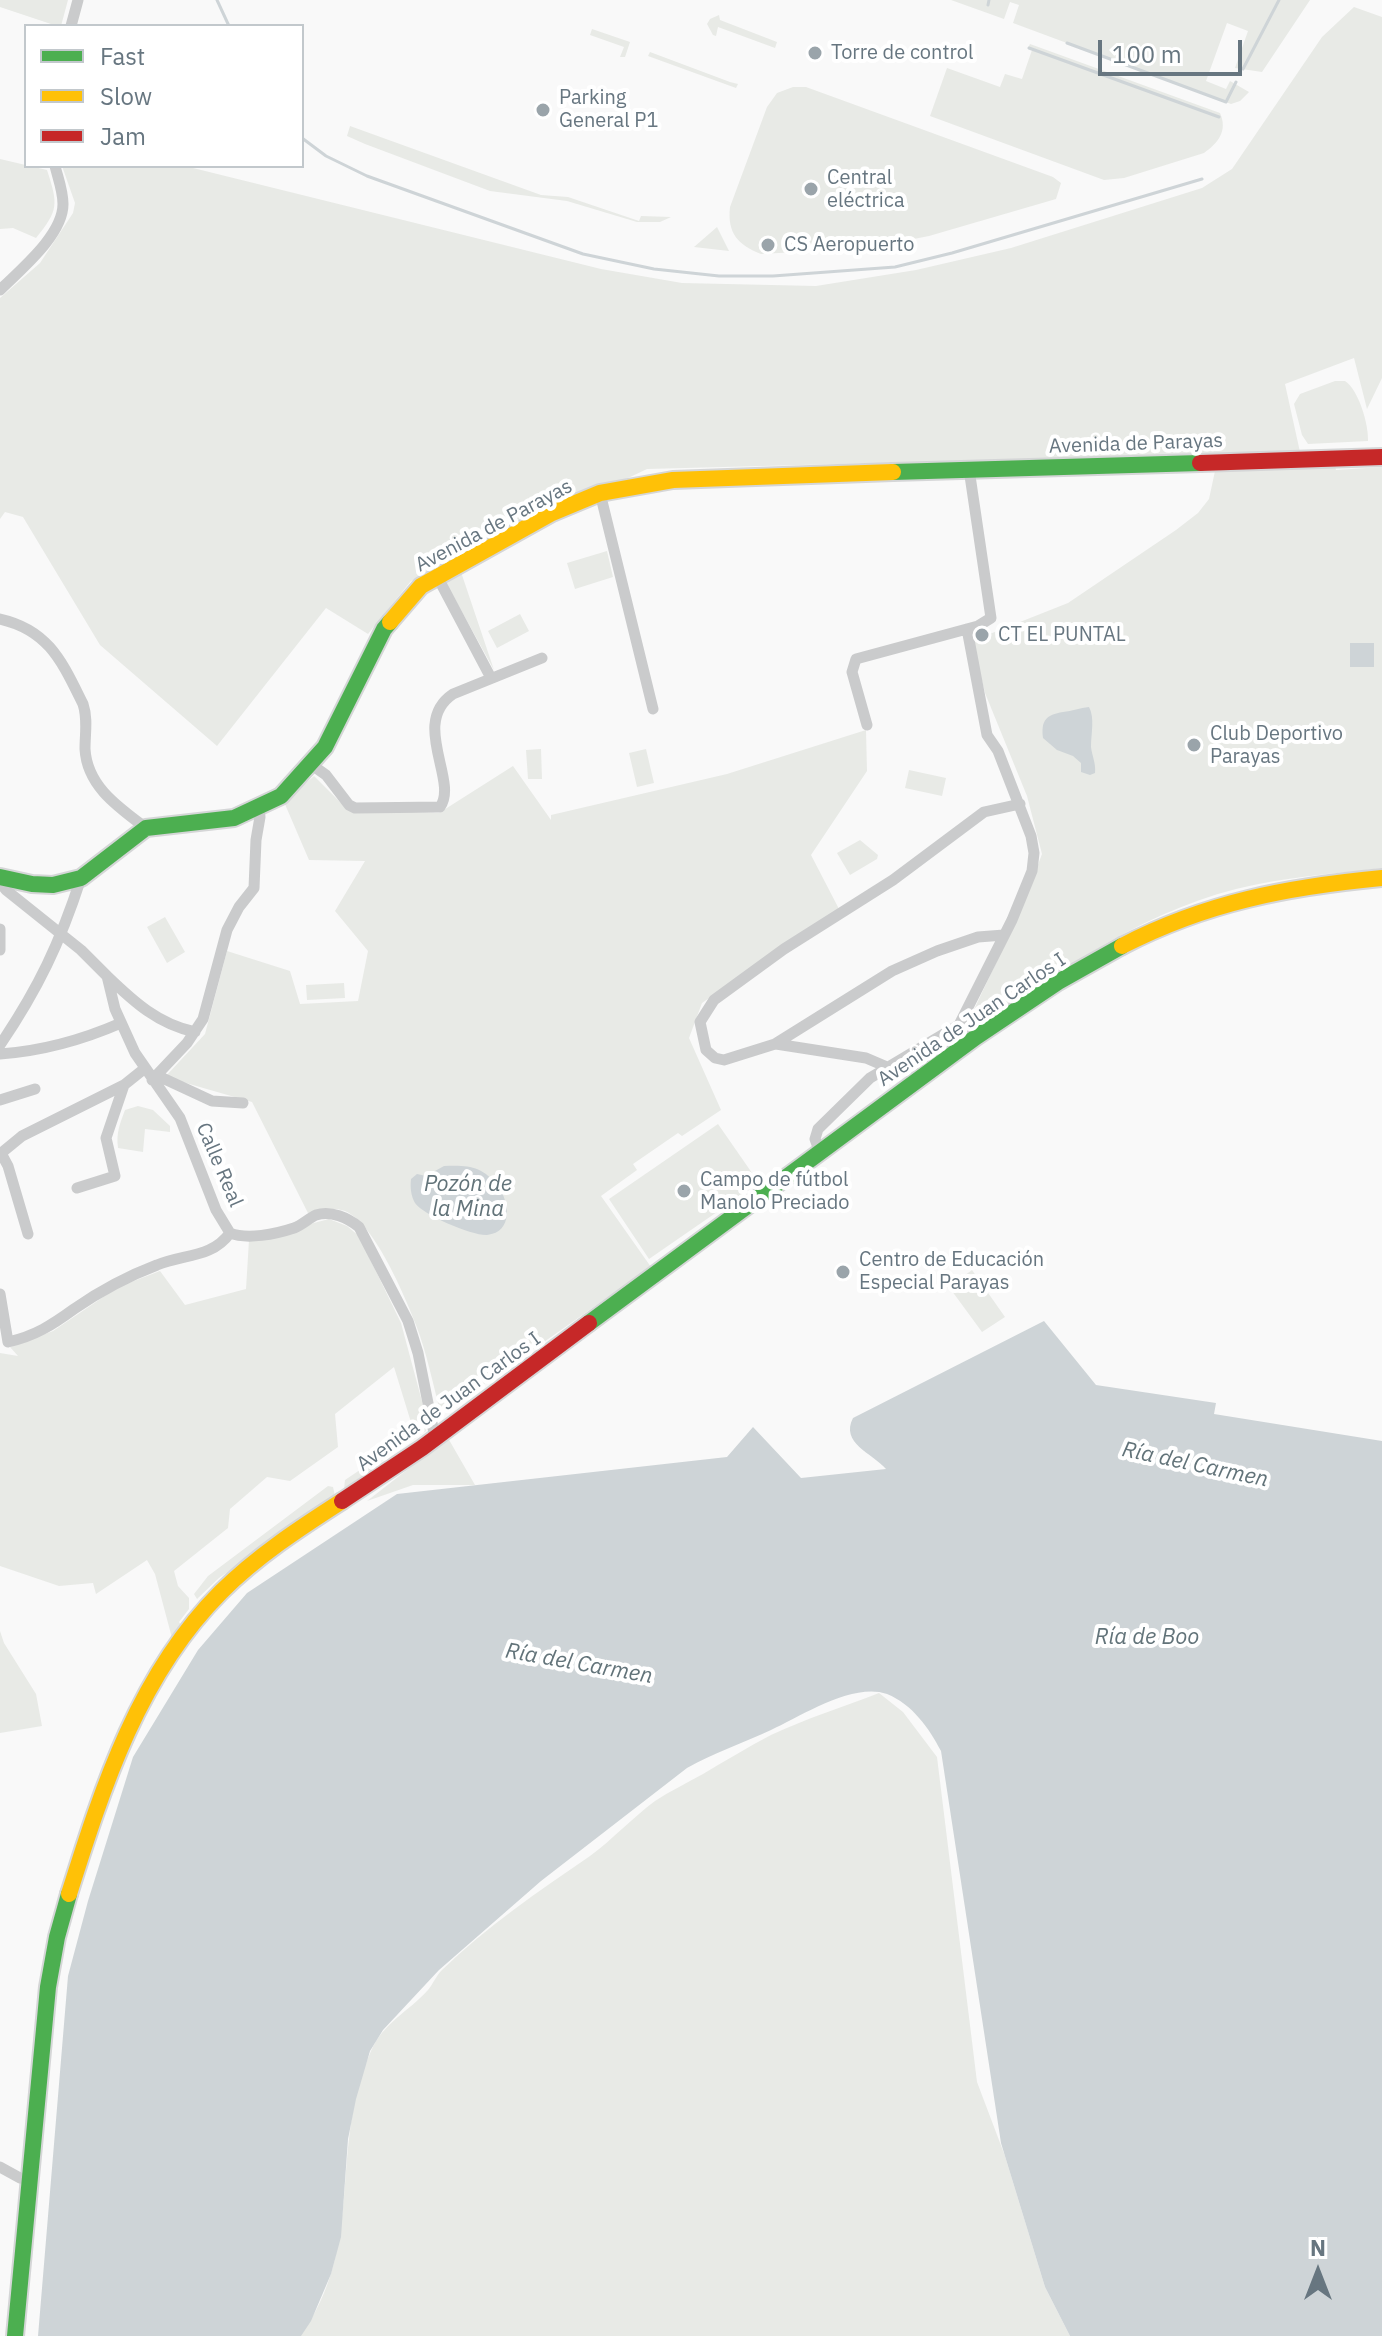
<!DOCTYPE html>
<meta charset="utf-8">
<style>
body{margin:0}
#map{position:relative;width:1382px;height:2336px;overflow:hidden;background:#f9f9f9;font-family:"IBM Plex Sans",sans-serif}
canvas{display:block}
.legend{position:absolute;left:24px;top:24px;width:280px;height:144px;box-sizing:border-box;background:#fff;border:2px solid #c2c8cc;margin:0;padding:10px 14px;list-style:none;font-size:24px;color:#677680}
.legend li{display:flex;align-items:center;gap:16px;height:40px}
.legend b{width:40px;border:2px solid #c2c8cc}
.north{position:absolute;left:1278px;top:2232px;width:80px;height:80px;-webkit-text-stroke:6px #fff;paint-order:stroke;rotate:0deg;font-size:22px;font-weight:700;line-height:32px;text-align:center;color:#677680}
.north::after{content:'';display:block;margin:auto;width:28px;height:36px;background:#677680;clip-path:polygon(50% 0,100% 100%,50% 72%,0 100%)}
.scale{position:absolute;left:1098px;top:40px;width:144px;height:36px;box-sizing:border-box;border:4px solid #677680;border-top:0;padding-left:10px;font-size:24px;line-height:28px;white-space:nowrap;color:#677680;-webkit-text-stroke:6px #fff;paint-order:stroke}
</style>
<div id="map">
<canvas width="1382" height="2336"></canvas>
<ul class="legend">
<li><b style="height:10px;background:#4caf50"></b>Fast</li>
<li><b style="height:10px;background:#ffc107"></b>Slow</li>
<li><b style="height:10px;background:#c62828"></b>Jam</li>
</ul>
<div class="north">N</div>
<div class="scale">100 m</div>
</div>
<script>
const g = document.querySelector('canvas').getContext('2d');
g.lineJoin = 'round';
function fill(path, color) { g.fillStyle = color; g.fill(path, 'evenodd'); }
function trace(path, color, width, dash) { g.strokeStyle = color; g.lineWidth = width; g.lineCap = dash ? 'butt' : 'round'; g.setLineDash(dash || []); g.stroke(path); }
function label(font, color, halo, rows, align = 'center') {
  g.font = font + ' "IBM Plex Sans",sans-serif'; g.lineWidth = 8; g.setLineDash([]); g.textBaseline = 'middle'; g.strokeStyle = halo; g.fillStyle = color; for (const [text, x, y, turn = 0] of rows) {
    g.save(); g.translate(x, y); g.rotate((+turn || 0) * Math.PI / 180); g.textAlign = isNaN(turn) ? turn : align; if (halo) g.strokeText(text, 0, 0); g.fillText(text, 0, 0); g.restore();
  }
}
fill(new Path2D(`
 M 0,0 L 68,0 L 61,26 L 57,26 L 0,7 Z
 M 951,0 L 1310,0 L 1262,72 L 1235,68 L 1248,31 L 1227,23 L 1206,81 L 1226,89 L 1230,81 L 1249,92 L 1240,101 L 1231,104 L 1013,23 L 1019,5 L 1010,2 L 1004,19 Z
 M 1354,7 L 1382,17 L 1382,378 L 1367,409 L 1354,358 L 1285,384 L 1300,452 L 647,469 L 411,581 L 368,634 L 326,608 L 217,746 L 100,645 L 23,517 L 5,512 L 0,519 L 0,298 L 40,263 L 73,213 L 75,203 L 62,166 L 185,166 L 601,269 L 682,283 L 816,286 L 916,270 L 1011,248 L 1202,188 L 1232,169 L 1322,37 Z
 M 719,15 L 720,20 L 777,42 L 775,48 L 718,27 L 716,36 L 713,35 L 707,24 L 710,19 Z
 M 592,29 L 630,42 L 625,57 L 620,57 L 624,47 L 590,35 Z
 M 1030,44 L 1220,113 C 1228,131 1218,143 1204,153 L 1124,178 L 1104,180 L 930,116 L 947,68 L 1000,87 L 1005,74 L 1022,79 L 1032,50 L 1028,48 Z
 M 650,52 L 730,82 L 738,84 L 736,88 L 648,56 Z
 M 793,87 L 806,87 L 1053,177 L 1061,183 L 1056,199 L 929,236 L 868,248 L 761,254 C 738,245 727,233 730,207 L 767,107 L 777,93 Z
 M 350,126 L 541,195 L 568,197 L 639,221 L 641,216 L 671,217 L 660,222 L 637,222 L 567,201 L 490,191 L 365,144 L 347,136 Z
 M 0,159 L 47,170 C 58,204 59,210 36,238 L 13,228 L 0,229 Z
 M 717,227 L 729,251 L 694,247 Z
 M 1335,381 L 1345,381 C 1359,390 1369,426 1368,441 L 1308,444 L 1302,435 L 1294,404 L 1300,394 Z
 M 1335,466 L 1336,470 L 1382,467 L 1382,868 C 1333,874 1283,877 1236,889 C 1134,915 1047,980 961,1037 L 1021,910 L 1042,854 L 1027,796 L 985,693 L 972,641 L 1068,603 L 1176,530 L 1198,513 L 1209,499 L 1215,471 Z
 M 607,551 L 613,577 L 575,589 L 567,563 Z
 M 461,572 L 494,670 L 445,581 Z
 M 520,614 L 529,631 L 497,648 L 488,631 Z
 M 866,730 L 867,771 L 811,855 L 839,909 L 702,1003 L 689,1038 L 721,1110 L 682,1136 L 678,1133 L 633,1164 L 637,1170 L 601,1196 L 651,1267 L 441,1414 C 433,1385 427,1353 416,1325 C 405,1296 374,1223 345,1211 C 332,1206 322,1211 309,1215 L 252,1102 L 165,1077 L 205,1034 L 227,951 L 290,971 L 300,1004 L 358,1001 L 368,951 L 335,911 L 365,861 L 309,860 L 284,802 L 314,776 L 348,810 L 439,813 L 513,766 L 551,820 L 551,815 L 727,774 Z
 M 541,749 L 542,779 L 528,779 L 526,750 Z
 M 646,749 L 654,783 L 637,787 L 629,753 Z
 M 909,770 L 946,778 L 942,796 L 905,788 Z
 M 860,840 L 878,855 L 877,859 L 850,875 L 837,853 Z
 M 165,917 L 185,952 L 167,963 L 147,927 Z
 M 344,983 L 345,998 L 307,1000 L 306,985 Z
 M 138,1106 L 153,1110 L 170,1126 L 170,1132 L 145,1129 L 143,1152 L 118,1148 C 116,1132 120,1124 125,1110 Z
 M 718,1124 L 759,1183 L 649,1259 L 609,1199 Z
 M 329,1219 L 347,1226 L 359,1236 L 401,1323 L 427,1420 L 421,1426 L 425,1427 L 426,1431 L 409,1443 L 417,1431 L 414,1432 L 394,1367 L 335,1414 L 338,1447 L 290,1481 L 267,1477 L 230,1509 L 228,1528 L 174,1571 L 178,1586 L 189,1598 L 189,1609 L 179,1622 L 181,1625 L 172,1638 L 155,1574 L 147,1560 L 96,1594 L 93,1583 L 59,1586 L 0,1566 L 0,1353 L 18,1356 L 10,1347 L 53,1331 L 118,1287 L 160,1271 L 185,1305 L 246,1289 L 249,1240 Z
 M 972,1270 L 1005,1317 L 982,1332 L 949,1287 Z
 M 448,1438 L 475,1485 L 413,1485 L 367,1501 Z
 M 399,1446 L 400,1448 L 344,1489 L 345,1480 L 394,1447 Z
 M 328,1486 L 333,1487 L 335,1496 L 219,1578 L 197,1599 L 194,1594 L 208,1576 Z
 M 0,1631 L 4,1643 L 36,1694 L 42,1726 L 0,1733 Z
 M 879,1693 L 903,1712 L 937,1757 L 977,2082 L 1005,2156 L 1045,2287 L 1070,2336 L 300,2336 C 366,2247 328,2146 371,2051 C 383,2023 408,2012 428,1990 C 433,1984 436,1976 442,1970 C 486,1927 539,1891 590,1856 C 613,1839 632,1818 655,1801 C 670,1791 687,1783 703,1774 C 725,1761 748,1747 771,1735 C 805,1719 843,1707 879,1693 Z`), '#e8eae6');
fill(new Path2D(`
 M 1350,643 L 1374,643 L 1374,667 L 1350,667 Z
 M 1089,707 C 1095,718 1091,734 1091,747 C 1092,756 1096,763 1095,773 L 1090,775 L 1081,772 L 1081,763 L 1073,756 L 1057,750 L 1043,738 C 1041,720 1046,715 1063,712 C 1072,711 1080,708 1089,707 Z
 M 444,1166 C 469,1165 482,1166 498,1186 C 509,1201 514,1232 487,1235 C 473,1236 423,1215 415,1203 C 411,1196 410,1187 411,1179 L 417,1174 L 426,1176 Z
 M 1044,1321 L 1096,1385 L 1216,1403 L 1214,1414 L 1382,1441 L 1382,2336 L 1070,2336 L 1045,2287 L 1001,2143 L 941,1751 C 929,1728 912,1704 887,1694 C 853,1682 801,1716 771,1730 C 743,1743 714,1753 687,1768 L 541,1881 L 439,1970 L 383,2030 L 370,2051 L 356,2099 L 348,2139 L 341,2237 L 331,2274 L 311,2321 L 301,2336 L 38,2336 L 68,1976 L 88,1901 L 133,1757 L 198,1650 L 247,1593 L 397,1494 L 727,1457 L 753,1427 L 801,1478 L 886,1469 C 872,1453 840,1443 853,1418 Z`), '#ced4d7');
trace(new Path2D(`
 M 217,0 L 229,26
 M 988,5 L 989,0
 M 1067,43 L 1226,102 L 1236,82
 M 1029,48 L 1219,117
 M 1243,69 L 1279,0
 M 302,138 L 326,156 L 367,176 L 583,254 L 654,269 L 719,276 L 773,276 L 895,267 L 952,253 L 1202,179`), '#ced4d7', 3);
const fast = new Path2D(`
 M 893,472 L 1200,463
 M 0,877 L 32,884 L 53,885 L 81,878 L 146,828 L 234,818 L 281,796 L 325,747 L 384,629 L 390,622
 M 589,1323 L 976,1037 L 1058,982 L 1122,946
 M 15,2336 L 48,1987 L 57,1937 L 69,1894`);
const slow = new Path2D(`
 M 390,622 L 421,586 L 552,513 L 600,493 L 673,480 L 893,472
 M 1122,946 C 1207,902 1288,887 1382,878
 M 69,1894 C 103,1786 139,1674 221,1592 C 257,1556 300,1528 342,1501`);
const jam = new Path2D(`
 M 1200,463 L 1382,457
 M 342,1501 L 422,1448 L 589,1323`);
trace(fast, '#d5d6d7', 20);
trace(slow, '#d5d6d7', 20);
trace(jam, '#d5d6d7', 20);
trace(new Path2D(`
 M 71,26 L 78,0
 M 0,290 C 21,269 63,235 63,204 C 63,191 58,178 55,166
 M 600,493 L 653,709
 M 437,576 L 491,678
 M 0,619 C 49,630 62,662 83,704 C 88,719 85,733 85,749 C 87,786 118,807 146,828
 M 867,725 L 852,672 L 856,659 L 978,626 L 991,618 L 969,469
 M 312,765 L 326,775 L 349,805 L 355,808 L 440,807 C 459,781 410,723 453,694 L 542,658
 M 1,878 L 0,882 L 6,890 L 81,950 L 107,976 L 115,1009 L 135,1053 L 180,1118 L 216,1210 L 230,1233
 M 0,929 L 0,950
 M 1004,935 L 978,937 L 937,951 L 892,971 L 775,1044 L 724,1060 L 715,1058 L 706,1050 L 700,1022 L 714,1000 L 784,949 L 893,880 L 984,812 L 1020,804
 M 107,976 C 134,1002 158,1024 195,1032
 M 776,1044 L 866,1058 L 887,1067
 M 0,1045 C 38,989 60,943 81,878
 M 0,1054 C 43,1051 82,1040 121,1023
 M 156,1075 L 212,1101 L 243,1103
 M 152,1080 L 187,1043 L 203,1019 L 227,930 L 239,907 L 254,888 L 256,840 L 260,817 L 259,807
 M 0,1100 L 35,1089
 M 1,1153 L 8,1166 L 28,1234
 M 820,1153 L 815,1139 L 818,1129 L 870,1078 L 959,1025 L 1012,920 L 1032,871 L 1034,853 L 1031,836 L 998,751 L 987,735 L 967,629
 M 0,1154 L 22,1136 L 124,1085 L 144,1069
 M 77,1188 L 115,1176 L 106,1138 L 124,1085
 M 230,1233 C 247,1240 276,1234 294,1228 C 302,1225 309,1218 316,1215 C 331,1210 348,1218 359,1227 L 408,1321 L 418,1353 L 435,1438
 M 0,1294 L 8,1342 C 35,1336 52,1325 74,1309 C 100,1291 128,1276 157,1265 C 184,1254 212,1258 230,1233
 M 0,2167 L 20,2178 L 31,2179`), '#cacbcc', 11);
trace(fast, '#4caf50', 16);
trace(slow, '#ffc107', 16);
trace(jam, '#c62828', 16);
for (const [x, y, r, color] of [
 [815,53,8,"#9aa4aa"],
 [543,110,8,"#9aa4aa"],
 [811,189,8,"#9aa4aa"],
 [768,245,8,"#9aa4aa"],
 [982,635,8,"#9aa4aa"],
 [1194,745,8,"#9aa4aa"],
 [684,1191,8,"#9aa4aa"],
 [843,1272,8,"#9aa4aa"]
]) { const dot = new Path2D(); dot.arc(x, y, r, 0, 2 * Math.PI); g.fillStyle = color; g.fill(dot); trace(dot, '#fff', 3); }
label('20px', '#677680', '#fff', [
 ["Torre de control",831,53],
 ["Parking",559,98],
 ["General P1",559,121],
 ["Central",827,178],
 ["eléctrica",827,201],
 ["CS Aeropuerto",784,245],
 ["CT EL PUNTAL",998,635],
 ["Club Deportivo",1210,734],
 ["Parayas",1210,757],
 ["Campo de fútbol",700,1180],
 ["Manolo Preciado",700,1203],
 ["Centro de Educación",859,1260],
 ["Especial Parayas",859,1283]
], 'left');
label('20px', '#677680', '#fff', [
 ["Avenida de Parayas",1136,444,-2],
 ["Avenida de Parayas",494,526,-28],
 ["Avenida de Juan Carlos I",972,1020,-34],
 ["Calle Real",219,1165,67],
 ["Avenida de Juan Carlos I",449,1402,-36]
]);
label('italic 22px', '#627379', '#fff', [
 ["Pozón de",468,1185],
 ["la Mina",468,1210],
 ["Ría del Carmen",1195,1465,12],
 ["Ría de Boo",1147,1638],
 ["Ría del Carmen",579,1664,10]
]);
</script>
